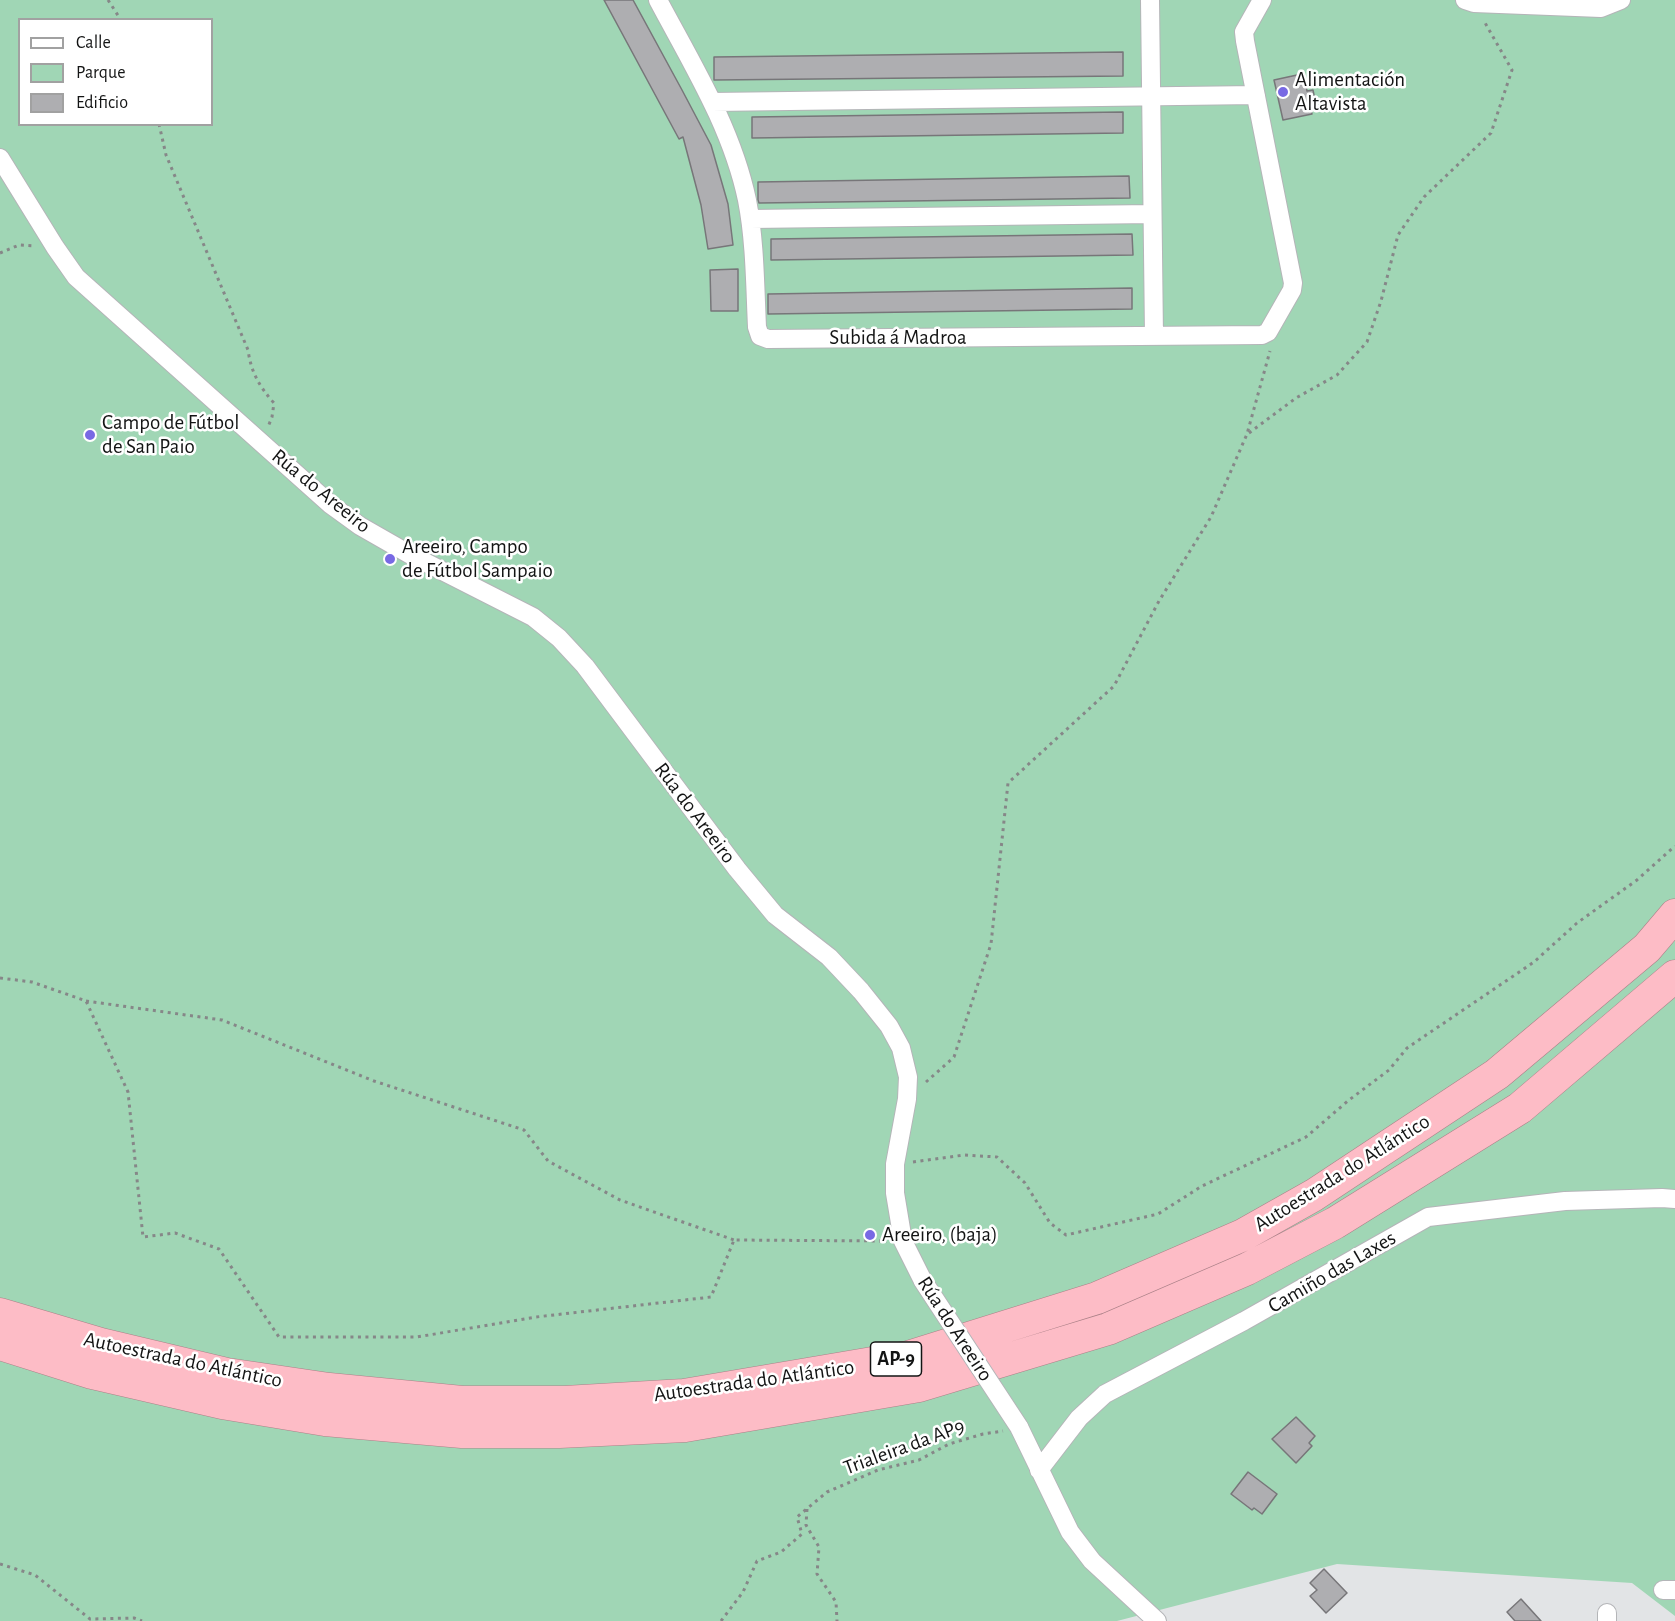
<!DOCTYPE html>
<meta charset="utf-8">
<style>
body{margin:0}
#map{position:relative;width:1675px;height:1621px;overflow:hidden;background:#e2e4e6;font-family:"Alegreya Sans",sans-serif}
canvas{display:block}
.legend{position:absolute;left:18px;top:18px;width:195px;height:108px;box-sizing:border-box;background:#fff;border:2px solid #a1a1a1;margin:0;padding:8px 10px;list-style:none;font-size:18px;color:#131414}
.legend li{display:flex;align-items:center;gap:12px;height:30px}
.legend b{width:30px;border:2px solid #a1a1a1}
</style>
<div id="map">
<canvas width="1675" height="1621"></canvas>
<ul class="legend">
<li><b style="height:8px;background:#fff"></b>Calle</li>
<li><b style="height:16px;background:#a0d6b5"></b>Parque</li>
<li><b style="height:16px;background:#aeaeb1"></b>Edificio</li>
</ul>
</div>
<script>
const g = document.querySelector('canvas').getContext('2d');
g.lineJoin = 'round';
function fill(path, color) { g.fillStyle = color; g.fill(path, 'evenodd'); }
function trace(path, color, width, dash) { g.strokeStyle = color; g.lineWidth = width; g.lineCap = dash ? 'butt' : 'round'; g.setLineDash(dash || []); g.stroke(path); }
function label(font, color, halo, rows, align = 'center') {
  g.font = font + ' "Alegreya Sans",sans-serif'; g.lineWidth = 5; g.setLineDash([]); g.textBaseline = 'middle'; g.strokeStyle = halo; g.fillStyle = color; for (const [text, x, y, turn = 0] of rows) {
    g.save(); g.translate(x, y); g.rotate((+turn || 0) * Math.PI / 180); g.textAlign = isNaN(turn) ? turn : align; if (halo) g.strokeText(text, 0, 0); g.fillText(text, 0, 0); g.restore();
  }
}
fill(new Path2D(`
 M 0,0 L 1675,0 L 1675,1616 L 1632,1583 L 1337,1564 L 1117,1621 L 0,1621 ZM 20,20 L 212,20 L 212,124 L 20,124 Z`), '#a0d6b5');
const building = new Path2D(`
 M 604,0 L 633,0 L 682,90 L 711,145 L 728,204 L 733,245 L 708,249 L 701,205 L 683,137 L 679,139 Z
 M 1123,52 L 1123,76 L 714,80 L 714,57 Z
 M 1297,75 L 1299,82 L 1305,80 L 1307,91 L 1313,90 L 1316,105 L 1310,106 L 1312,114 L 1283,120 L 1274,80 Z
 M 1123,112 L 1123,133 L 752,138 L 752,117 Z
 M 1129,176 L 1130,198 L 759,203 L 758,200 L 758,182 Z
 M 1132,234 L 1133,255 L 771,260 L 771,239 Z
 M 738,269 L 738,311 L 711,311 L 710,270 Z
 M 1132,288 L 1132,309 L 768,314 L 768,294 Z
 M 1296,1417 L 1315,1436 L 1309,1443 L 1312,1446 L 1296,1463 L 1272,1439 Z
 M 1248,1472 L 1277,1494 L 1262,1514 L 1254,1508 L 1252,1510 L 1231,1494 Z
 M 1324,1569 L 1347,1593 L 1326,1613 L 1310,1596 L 1317,1590 L 1310,1583 Z
 M 1521,1599 L 1541,1621 L 1515,1621 L 1507,1612 Z`);
fill(building, '#aeaeb1');
trace(building, '#777679', 1.5);
const minor = new Path2D(`
 M 658,0 C 692,64 732,128 747,200 C 755,241 755,285 757,327 L 760,336 L 768,339 L 1262,335 L 1268,332 L 1292,290 L 1293,283 L 1245,41 L 1244,32 L 1262,0
 M 1150,0 L 1154,336
 M 1465,0 L 1474,3 L 1601,8 L 1621,0
 M 712,102 L 1256,95
 M 0,158 L 55,247 L 76,277 L 331,505 L 360,526 L 409,554 L 533,617 L 559,638 L 585,666 L 737,869 L 775,915 L 829,957 L 861,991 L 889,1026 L 901,1048 L 908,1077 L 907,1099 L 895,1164 L 895,1193 L 903,1241 L 923,1281
 M 750,219 L 1152,214
 M 1019,1427 L 1070,1532 L 1092,1561 L 1157,1621
 M 1039,1470 L 1079,1418 L 1105,1394 L 1244,1321 L 1428,1217 L 1565,1201 L 1662,1198 L 1675,1199
 M 1663,1590 L 1675,1590
 M 1607,1613 L 1607,1621`);
const motorway = new Path2D(`
 M 0,1314 L 101,1344 L 227,1374 L 329,1389 L 462,1402 L 565,1402 L 684,1395 L 908,1357 L 1097,1298 L 1243,1235 L 1314,1195 L 1497,1074 L 1647,948 L 1675,915
 M 0,1344 L 92,1373 L 222,1403 L 325,1420 L 462,1432 L 559,1432 L 685,1426 L 919,1386 L 1108,1329 L 1247,1269 L 1335,1223 L 1520,1108 L 1675,976`);
trace(minor, '#b4b5b8', 20);
trace(motorway, '#ab8188', 33);
trace(new Path2D(`
 M 108,0 L 121,20
 M 159,124 L 166,155 L 248,350 C 251,372 259,386 274,403 L 272,417 L 268,427
 M 0,253 L 19,245 L 35,246
 M 1249,433 L 1296,398 L 1337,375 L 1367,342 L 1381,301 L 1398,235 L 1424,197 L 1491,133 L 1512,70 L 1484,21
 M 0,978 L 32,982 L 86,1001 L 128,1092 L 143,1237 L 175,1233 L 219,1249 L 279,1337 L 417,1337 L 536,1317 L 711,1297 L 734,1240 L 887,1241
 M 86,1001 L 222,1020 L 374,1081 L 524,1130 L 548,1161 L 620,1200 L 734,1240
 M 926,1082 L 954,1057 L 991,944 L 1008,783 L 1114,686 L 1159,601 L 1211,517 L 1247,434 L 1270,351
 M 913,1162 L 964,1155 L 997,1157 L 1025,1183 L 1050,1223 L 1066,1235 L 1158,1214 L 1202,1186 L 1306,1137 L 1349,1100 L 1389,1070 L 1407,1048 L 1534,962 L 1577,923 L 1637,880 L 1675,846
 M 807,1509 L 806,1525 L 819,1547 L 817,1574 L 836,1602 L 837,1621
 M 0,1564 L 35,1575 L 90,1619 L 134,1618 L 142,1621
 M 721,1621 L 743,1592 L 757,1561 L 781,1552 L 802,1534 L 797,1517 L 827,1492 L 878,1470 L 919,1460 L 949,1444 L 983,1434 L 1003,1431`), '#868788', 3, [3, 4.5]);
trace(minor, '#fff', 18);
trace(motorway, '#fdbcc6', 32);
const minorBridge = new Path2D(`
 M 923,1281 L 1019,1427`);
trace(minorBridge, '#b4b5b8', 20, []);
trace(minorBridge, '#fff', 18);
for (const [x, y, r, color] of [
 [1283,92,6,"#7869e4"],
 [90,435,6,"#7869e4"],
 [390,559,6,"#7869e4"],
 [870,1235,6,"#7869e4"]
]) { const dot = new Path2D(); dot.arc(x, y, r, 0, 2 * Math.PI); g.fillStyle = color; g.fill(dot); trace(dot, '#fff', 2); }
for (const [x, y, w] of [
 [896,1359,51]
]) { const box = new Path2D(); box.roundRect(x - w / 2, y - 17, w, 34, 4.5); g.fillStyle = '#fff'; g.fill(box); trace(box, '#131414', 1.5); }
label('bold 20px', '#131414', null, [
 ["AP-9",896,1359]
]);
label('21px', '#131414', '#fff', [
 ["Alimentación",1295,80],
 ["Altavista",1295,104],
 ["Campo de Fútbol",102,423],
 ["de San Paio",102,447],
 ["Areeiro, Campo",402,547],
 ["de Fútbol Sampaio",402,571],
 ["Areeiro, (baja)",882,1235]
], 'left');
label('21px', '#131414', '#fff', [
 ["Subida á Madroa",898,338],
 ["Rúa do Areeiro",321,491,39],
 ["Rúa do Areeiro",695,813,53],
 ["Autoestrada do Atlántico",1342,1173,-32],
 ["Camiño das Laxes",1332,1272,-30],
 ["Rúa do Areeiro",955,1329,57],
 ["Autoestrada do Atlántico",183,1360,12],
 ["Autoestrada do Atlántico",754,1381,-8],
 ["Trialeira da AP9",904,1447,-20]
]);
</script>
